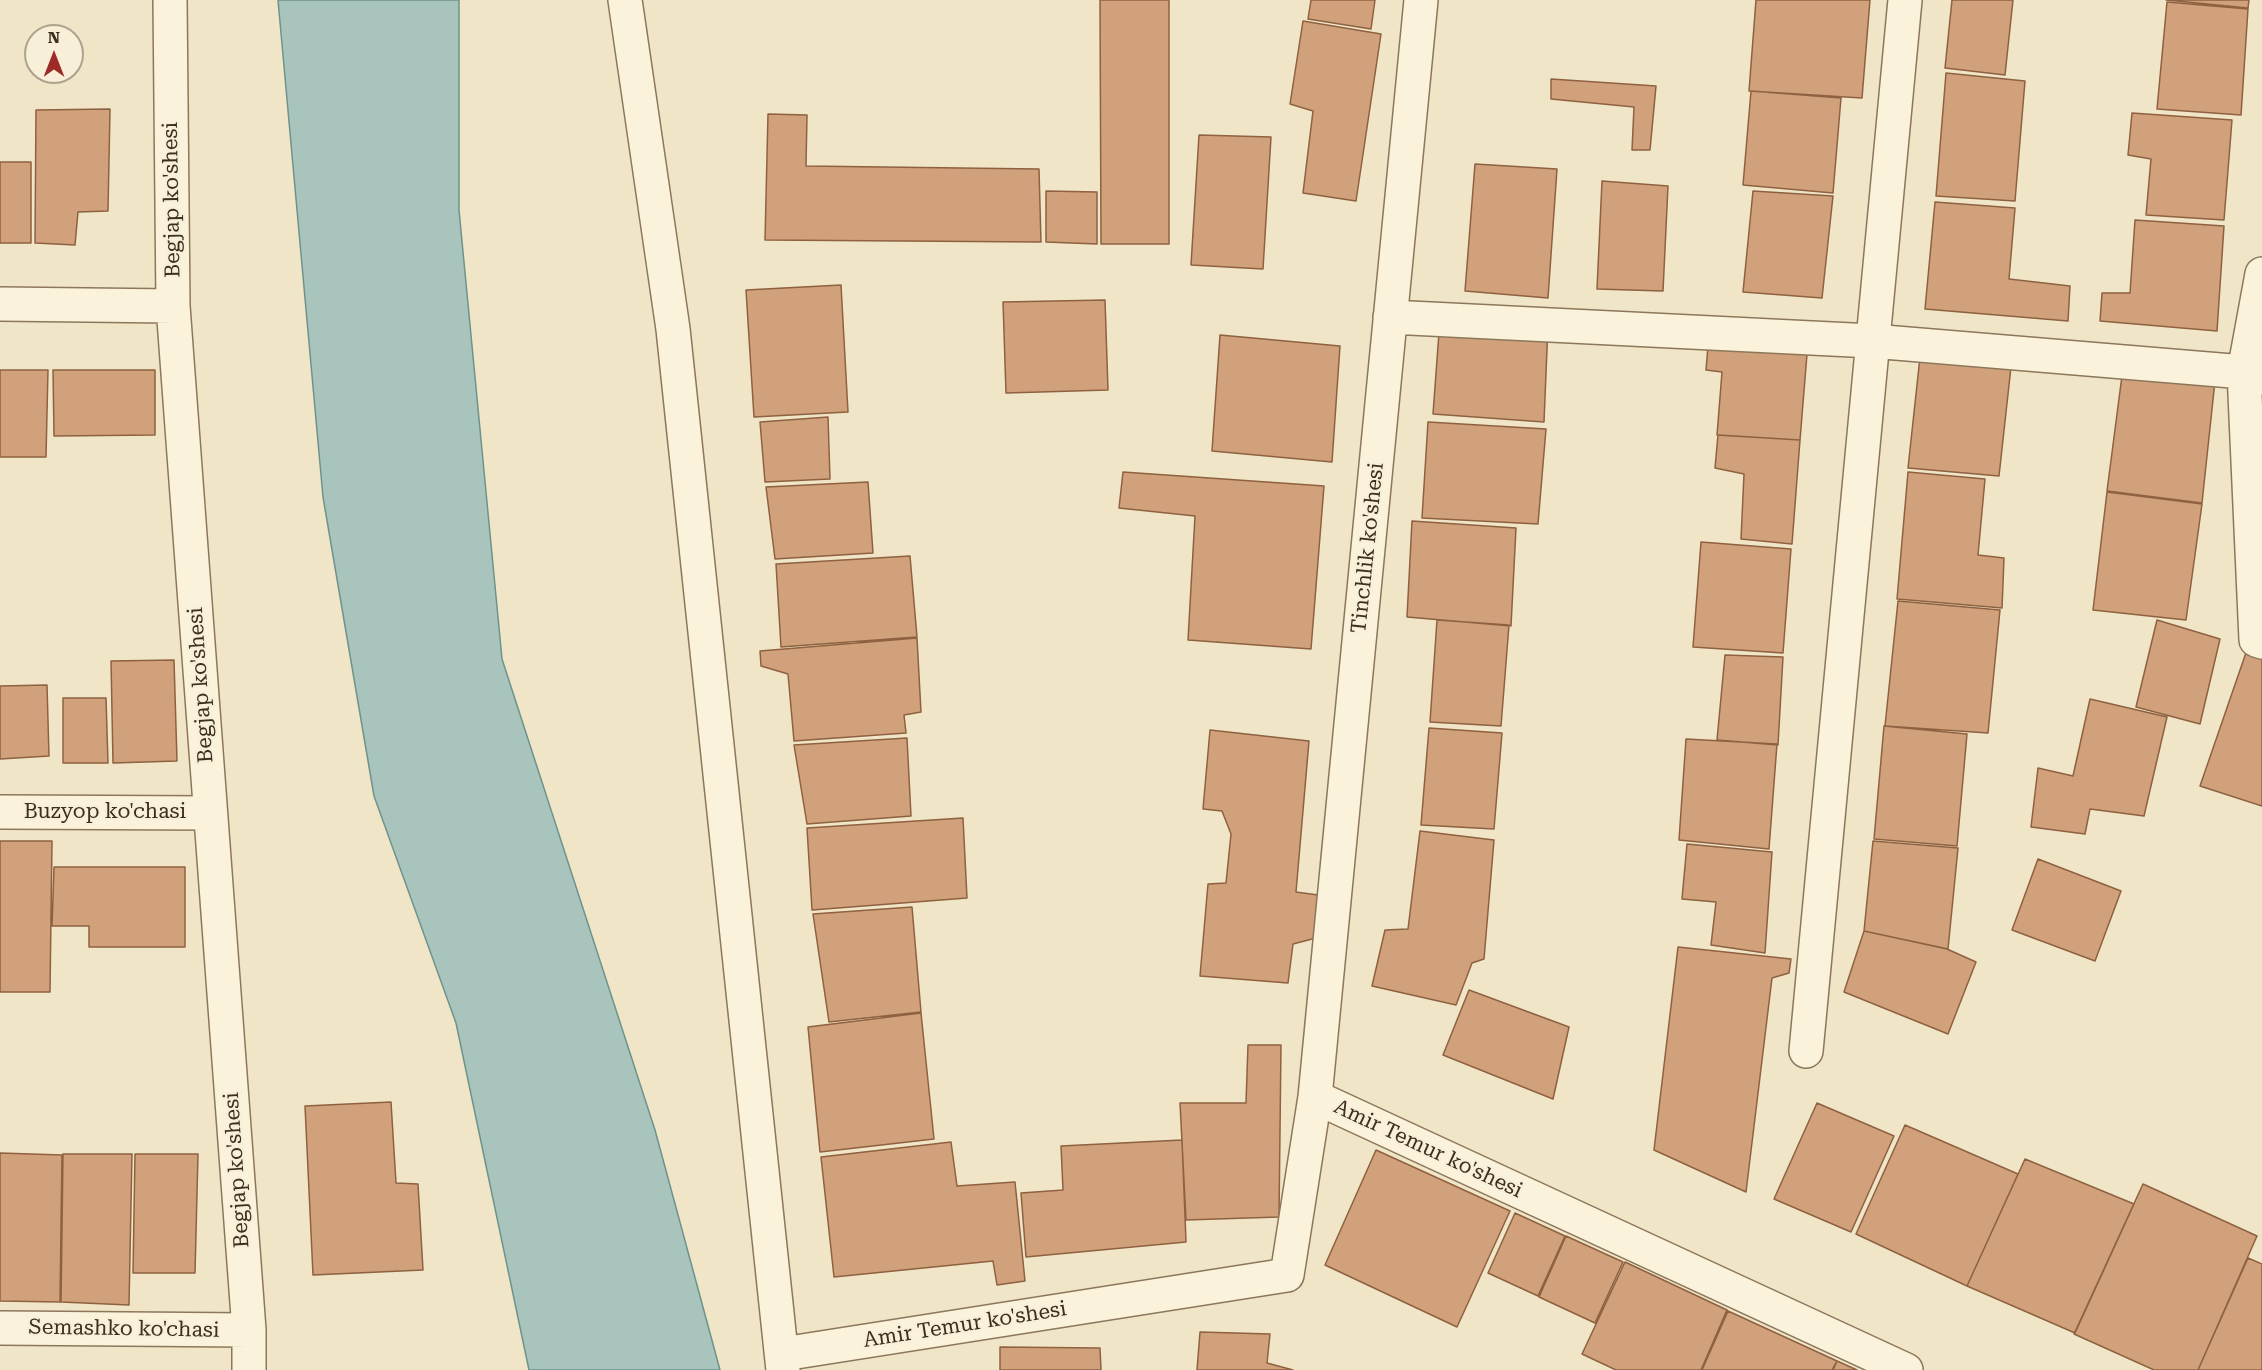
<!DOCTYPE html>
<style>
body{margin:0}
#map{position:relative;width:2262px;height:1370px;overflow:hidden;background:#f0e5c7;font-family:"Roboto Serif",serif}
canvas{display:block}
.north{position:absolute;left:24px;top:24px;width:60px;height:60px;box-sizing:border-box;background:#f7efd7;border:2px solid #ada28d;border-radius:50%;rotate:0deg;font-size:16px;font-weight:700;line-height:24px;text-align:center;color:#3d2f1f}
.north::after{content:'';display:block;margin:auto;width:21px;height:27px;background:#9f2b28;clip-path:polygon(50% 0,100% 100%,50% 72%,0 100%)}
</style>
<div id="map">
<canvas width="2262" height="1370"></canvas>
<div class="north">N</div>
</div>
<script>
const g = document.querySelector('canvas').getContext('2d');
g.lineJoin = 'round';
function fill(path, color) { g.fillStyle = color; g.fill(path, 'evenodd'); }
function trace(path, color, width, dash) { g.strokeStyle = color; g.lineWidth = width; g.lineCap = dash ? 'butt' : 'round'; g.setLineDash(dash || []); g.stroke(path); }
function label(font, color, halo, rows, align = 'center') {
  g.font = font + ' "Roboto Serif",serif'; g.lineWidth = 4.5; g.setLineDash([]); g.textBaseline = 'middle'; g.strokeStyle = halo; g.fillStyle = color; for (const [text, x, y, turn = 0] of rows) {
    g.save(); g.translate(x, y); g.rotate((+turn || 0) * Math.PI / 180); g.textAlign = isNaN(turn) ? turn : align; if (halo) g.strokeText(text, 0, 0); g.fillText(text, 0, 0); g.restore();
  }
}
const water = new Path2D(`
 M 278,0 L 459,0 L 459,210 L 502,659 L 655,1130 L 720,1370 L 529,1370 L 456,1023 L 374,796 L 323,497 Z`);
fill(water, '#a8c4bd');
trace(water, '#6e938b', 1.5);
const building = new Path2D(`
 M 1100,0 L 1169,0 L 1169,244 L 1101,244 Z
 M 1311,0 L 1375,0 L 1371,29 L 1308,19 Z
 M 1756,0 L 1870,0 L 1862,98 L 1749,91 Z
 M 1952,0 L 2013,0 L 2005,75 L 1945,68 Z
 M 2166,0 L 2249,0 L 2248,8 Z
 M 2167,2 L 2248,9 L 2241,115 L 2157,109 Z
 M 1303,21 L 1381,34 L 1356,201 L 1303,193 L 1313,111 L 1290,104 Z
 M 1946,73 L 2025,81 L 2015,201 L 1936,196 Z
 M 1551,79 L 1656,86 L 1650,150 L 1632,150 L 1634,107 L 1551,99 Z
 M 1751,91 L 1841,98 L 1833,193 L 1743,185 Z
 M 110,109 L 108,211 L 78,212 L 75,245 L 35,243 L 36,110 Z
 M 2132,113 L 2232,120 L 2224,220 L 2146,215 L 2151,159 L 2128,155 Z
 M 768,114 L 807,115 L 806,166 L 1039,169 L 1041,242 L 765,240 Z
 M 1199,135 L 1271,137 L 1263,269 L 1191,265 Z
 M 0,162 L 31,162 L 31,243 L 0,243 Z
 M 1475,164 L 1557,169 L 1548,298 L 1465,291 Z
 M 1602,181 L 1668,186 L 1663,291 L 1597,289 Z
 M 1046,191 L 1097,192 L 1097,244 L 1046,242 Z
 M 1753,191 L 1833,196 L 1822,298 L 1743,292 Z
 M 1935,202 L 2015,208 L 2009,279 L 2070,286 L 2068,321 L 1925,309 Z
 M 2135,220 L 2224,226 L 2217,331 L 2100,321 L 2102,293 L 2130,293 Z
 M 841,285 L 848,412 L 754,417 L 746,290 Z
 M 1105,300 L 1108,390 L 1006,393 L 1003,302 Z
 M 1440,319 L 1548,325 L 1544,422 L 1433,414 Z
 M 1709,334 L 1808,342 L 1800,440 L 1717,435 L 1722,372 L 1706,370 Z
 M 1220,335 L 1340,346 L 1332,462 L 1212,451 Z
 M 1921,348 L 2012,358 L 1999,476 L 1908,468 Z
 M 2123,368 L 2215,381 L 2202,503 L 2107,491 Z
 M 0,370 L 48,370 L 46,457 L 0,457 Z
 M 53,370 L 155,370 L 155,435 L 54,436 Z
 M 828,417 L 830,479 L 765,482 L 760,422 Z
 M 1428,422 L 1546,429 L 1538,524 L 1422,518 Z
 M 1718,435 L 1800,440 L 1792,544 L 1741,539 L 1744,474 L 1715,468 Z
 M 1123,472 L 1324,486 L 1311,649 L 1188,640 L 1195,516 L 1119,508 Z
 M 1908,472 L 1985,479 L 1978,555 L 2004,558 L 2002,608 L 1897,599 Z
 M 868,482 L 873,553 L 775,559 L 766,487 Z
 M 2107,492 L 2202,504 L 2186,620 L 2093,610 Z
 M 1412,521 L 1516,528 L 1511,626 L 1407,617 Z
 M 1701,542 L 1791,549 L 1783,653 L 1693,647 Z
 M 910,556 L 917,637 L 781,647 L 776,564 Z
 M 1898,601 L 2000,610 L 1988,733 L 1885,726 Z
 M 1437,620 L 1509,625 L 1501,726 L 1430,722 Z
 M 2157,620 L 2220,639 L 2200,724 L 2136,707 Z
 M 917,638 L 921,712 L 904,715 L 906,733 L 794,741 L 788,674 L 761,666 L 760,651 Z
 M 2249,644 L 2262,649 L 2262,806 L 2200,786 Z
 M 1725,655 L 1783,657 L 1778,745 L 1717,740 Z
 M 174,660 L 177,761 L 113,763 L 111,661 Z
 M 47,685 L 49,756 L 0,759 L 0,686 Z
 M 63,698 L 106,698 L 108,763 L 63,763 Z
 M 2090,699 L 2167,717 L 2144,816 L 2090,809 L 2085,834 L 2031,827 L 2038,768 L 2073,776 Z
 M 1884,726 L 1967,734 L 1957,846 L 1874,839 Z
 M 1429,728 L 1502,733 L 1494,829 L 1421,825 Z
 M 1210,730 L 1309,741 L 1296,892 L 1318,895 L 1316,938 L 1293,944 L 1288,983 L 1200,976 L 1208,884 L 1226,883 L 1231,834 L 1222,811 L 1203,809 Z
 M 907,738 L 911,816 L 807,824 L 794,745 Z
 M 1686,739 L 1777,744 L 1769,849 L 1679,840 Z
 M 963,818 L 967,898 L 812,910 L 807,828 Z
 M 1420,831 L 1494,840 L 1484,959 L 1472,963 L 1456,1005 L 1372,986 L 1385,930 L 1408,929 Z
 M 0,841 L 52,841 L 50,992 L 0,992 Z
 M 1873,841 L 1958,848 L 1948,949 L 1864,931 Z
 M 1687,844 L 1772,852 L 1765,953 L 1711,945 L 1716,902 L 1682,899 Z
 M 2038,859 L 2121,891 L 2095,961 L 2012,930 Z
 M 54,867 L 185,867 L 185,947 L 89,947 L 89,926 L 52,926 Z
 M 912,907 L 921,1012 L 829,1022 L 813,914 Z
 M 1864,931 L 1947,949 L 1976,962 L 1948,1034 L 1844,992 Z
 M 1678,947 L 1791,959 L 1789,973 L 1772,978 L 1746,1192 L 1654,1150 Z
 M 1469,990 L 1569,1027 L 1553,1099 L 1443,1055 Z
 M 921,1013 L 934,1139 L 820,1152 L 808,1027 Z
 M 1248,1045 L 1281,1045 L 1279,1217 L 1186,1220 L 1180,1103 L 1246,1103 Z
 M 391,1102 L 396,1183 L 418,1184 L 423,1270 L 313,1275 L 305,1106 Z
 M 1817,1103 L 1894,1136 L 1851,1232 L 1774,1199 Z
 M 1905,1125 L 2018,1174 L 1967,1286 L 1856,1234 Z
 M 1182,1140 L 1186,1242 L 1026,1257 L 1021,1193 L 1063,1190 L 1061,1146 Z
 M 951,1142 L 957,1186 L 1015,1182 L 1025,1281 L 997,1285 L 993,1261 L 834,1277 L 821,1157 Z
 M 1376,1150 L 1510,1211 L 1457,1327 L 1325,1265 Z
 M 0,1153 L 62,1155 L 60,1302 L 0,1301 Z
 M 63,1154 L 132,1154 L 129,1305 L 61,1302 Z
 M 135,1154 L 198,1154 L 195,1273 L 133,1273 Z
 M 2025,1159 L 2134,1204 L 2075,1333 L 1967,1286 Z
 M 2143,1184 L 2257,1236 L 2198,1370 L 2154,1370 L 2074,1334 Z
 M 1515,1213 L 1565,1236 L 1538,1296 L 1488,1273 Z
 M 1566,1236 L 1623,1262 L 1595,1323 L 1539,1297 Z
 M 2248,1258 L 2262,1264 L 2262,1370 L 2198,1370 Z
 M 1625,1262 L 1727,1310 L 1701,1370 L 1616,1370 L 1582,1354 Z
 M 1728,1311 L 1837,1361 L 1832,1370 L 1702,1370 Z
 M 1200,1332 L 1270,1334 L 1267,1363 L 1293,1370 L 1197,1370 Z
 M 1000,1347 L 1100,1348 L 1101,1370 L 1000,1370 Z
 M 1837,1361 L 1857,1370 L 1833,1370 Z`);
fill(building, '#d0a17b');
trace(building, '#8e6140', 1.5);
const minor = new Path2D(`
 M 170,0 L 173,306 L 249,1330 L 249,1370
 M 625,0 L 673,329 L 783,1370
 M 2262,274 L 2244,372 L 2256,640 L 2262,642
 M 0,304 L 173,306
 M 1390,317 L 1872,341 L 2244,372 L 2262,378
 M 0,812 L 210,813
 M 1806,1051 L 1905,0
 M 1315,1097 L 1421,0
 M 0,1328 L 249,1330
 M 783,1354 L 1287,1275 L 1315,1097 L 1906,1370`);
trace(minor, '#8d775b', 36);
trace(minor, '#faf2db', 33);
label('21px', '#3d2f1f', '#f7efd7', [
 ["Begjap ko'shesi",172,200,-91],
 ["Tinchlik ko'shesi",1368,548,-84],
 ["Begjap ko'shesi",201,685,-94],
 ["Buzyop ko'chasi",105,812],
 ["Amir Temur ko'shesi",1428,1149,25],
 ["Begjap ko'shesi",237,1170,-94],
 ["Amir Temur ko'shesi",965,1325,-9],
 ["Semashko ko'chasi",124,1329,1]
]);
</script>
